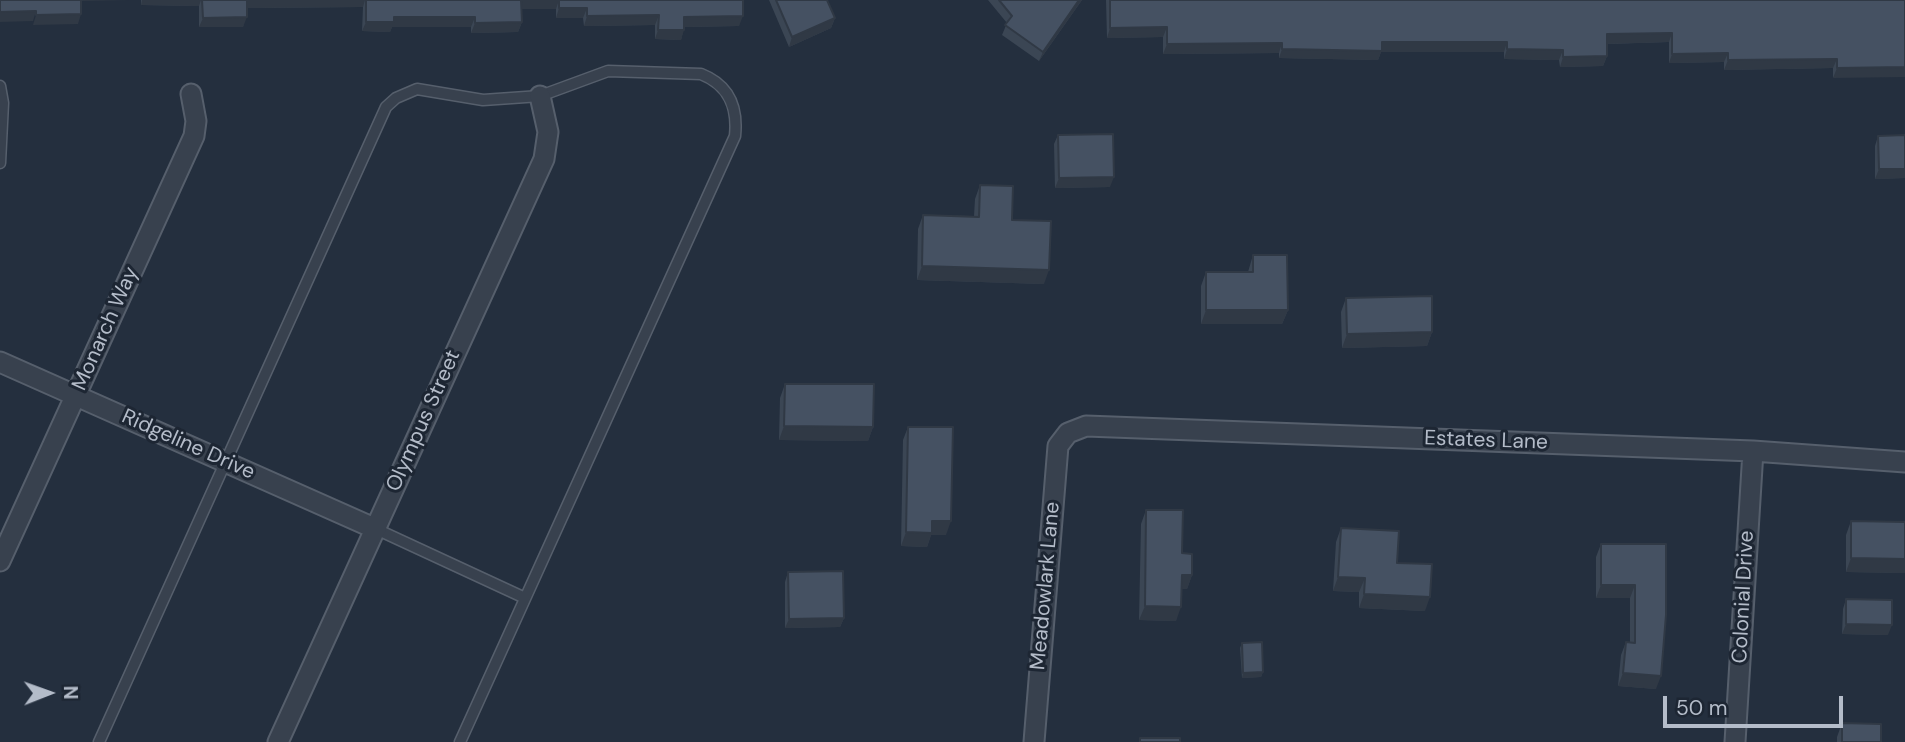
<!DOCTYPE html>
<style>
body{margin:0}
#map{position:relative;width:1905px;height:742px;overflow:hidden;background:#242f3e;font-family:"DM Sans",sans-serif}
canvas{display:block}
.north{position:absolute;left:14px;top:658px;width:70px;height:70px;-webkit-text-stroke:5px #1d2633;paint-order:stroke;rotate:89deg;font-size:19px;font-weight:700;line-height:28px;text-align:center;color:#b4bcc9}
.north::after{content:'';display:block;margin:auto;width:24px;height:32px;background:#b4bcc9;clip-path:polygon(50% 0,100% 100%,50% 72%,0 100%)}
.scale{position:absolute;left:1663px;top:696px;width:180px;height:32px;box-sizing:border-box;border:4px solid #b4bcc9;border-top:0;padding-left:9px;font-size:21px;line-height:24px;white-space:nowrap;color:#b4bcc9;-webkit-text-stroke:5px #1d2633;paint-order:stroke}
</style>
<div id="map">
<canvas width="1905" height="742"></canvas>
<div class="north">N</div>
<div class="scale">50 m</div>
</div>
<script>
const g = document.querySelector('canvas').getContext('2d');
g.lineJoin = 'round';
function trace(path, color, width, dash) { g.strokeStyle = color; g.lineWidth = width; g.lineCap = dash ? 'butt' : 'round'; g.setLineDash(dash || []); g.stroke(path); }
function fill(path, color) { g.fillStyle = color; g.fill(path, 'evenodd'); }
function label(font, color, halo, rows, align = 'center') {
  g.font = font + ' "DM Sans",sans-serif'; g.lineWidth = 6; g.setLineDash([]); g.textBaseline = 'middle'; g.strokeStyle = halo; g.fillStyle = color; for (const [text, x, y, turn = 0] of rows) {
    g.save(); g.translate(x, y); g.rotate((+turn || 0) * Math.PI / 180); g.textAlign = isNaN(turn) ? turn : align; if (halo) g.strokeText(text, 0, 0); g.fillText(text, 0, 0); g.restore();
  }
}
const lane = new Path2D(`
 M 0,86 L 3,103 L 0,163
 M 376,529 L 525,598
 M 99,742 L 386,107 L 396,98 L 417,89 L 483,100 L 540,96 L 608,71 L 701,74 C 729,85 738,107 735,136 L 460,742`);
const street = new Path2D(`
 M 0,362 L 376,529
 M 0,561 L 194,136 L 196,121 L 191,94
 M 278,742 L 544,159 L 548,132 L 540,96
 M 1034,742 L 1058,446 L 1068,433 L 1086,426 L 1753,451 L 1905,462
 M 1735,742 L 1753,451`);
trace(lane, '#565f6c', 13);
trace(street, '#565f6c', 23);
trace(lane, '#38414e', 10);
trace(street, '#38414e', 19);
fill(new Path2D(`
 M 141,0 L 743,0 L 739,26 L 684,27 L 681,40 L 655,39 L 655,25 L 584,26 L 583,18 L 556,18 L 556,9 L 521,9 L 522,22 L 518,32 L 471,33 L 471,27 L 392,27 L 390,32 L 362,31 L 363,7 L 247,8 L 243,27 L 199,27 L 199,6 L 141,5 Z
 M 769,0 L 827,0 L 835,18 L 831,28 L 789,47 Z
 M 988,0 L 1082,0 L 1039,61 L 1002,35 L 1007,23 Z
 M 1106,0 L 1905,0 L 1833,78 L 1833,68 L 1724,70 L 1724,62 L 1669,63 L 1669,42 L 1607,44 L 1607,56 L 1603,66 L 1560,67 L 1559,60 L 1504,59 L 1504,52 L 1381,52 L 1378,60 L 1279,58 L 1279,53 L 1163,54 L 1163,37 L 1107,38 Z
 M 1058,135 L 1110,187 L 1055,188 L 1054,144 Z
 M 1905,135 L 1905,178 L 1875,179 L 1875,146 L 1878,136 Z
 M 980,185 L 1012,220 L 1044,284 L 917,280 L 918,229 L 923,215 L 974,216 L 975,199 Z
 M 1253,255 L 1288,310 L 1282,324 L 1201,324 L 1201,286 L 1206,272 L 1248,272 Z
 M 1346,298 L 1432,332 L 1427,346 L 1342,348 L 1341,312 Z
 M 785,384 L 873,427 L 868,441 L 779,440 L 780,398 Z
 M 908,427 L 946,535 L 931,535 L 927,547 L 901,546 L 903,440 Z
 M 1146,510 L 1182,553 L 1192,575 L 1187,589 L 1181,589 L 1176,621 L 1139,620 L 1141,524 Z
 M 1851,521 L 1905,522 L 1905,573 L 1846,572 L 1846,535 Z
 M 1341,528 L 1397,563 L 1425,611 L 1359,608 L 1359,592 L 1333,591 L 1336,542 Z
 M 1601,544 L 1666,544 L 1656,689 L 1618,686 L 1621,655 L 1626,642 L 1630,643 L 1630,598 L 1596,598 L 1596,557 Z
 M 788,572 L 844,618 L 840,627 L 785,628 L 785,582 Z
 M 1846,599 L 1888,635 L 1842,634 L 1843,609 Z
 M 1242,643 L 1263,672 L 1261,677 L 1242,678 L 1240,648 Z
 M 1842,723 L 1881,742 L 1837,742 L 1837,737 Z`), '#3b4654');
fill(new Path2D(`
 M 78,0 L 130,0 L 78,1 Z
 M 142,0 L 201,0 L 199,6 L 141,5 Z
 M 246,0 L 365,0 L 363,7 L 243,8 Z
 M 521,0 L 559,0 L 556,9 L 518,9 Z
 M 1079,0 L 1082,0 L 1039,61 L 1043,52 Z
 M 559,8 L 587,8 L 583,18 L 556,18 Z
 M 36,11 L 33,21 L 0,22 L 0,12 Z
 M 81,14 L 78,24 L 33,25 L 36,15 Z
 M 659,15 L 655,25 L 584,26 L 587,16 Z
 M 743,16 L 739,26 L 681,27 L 684,17 Z
 M 247,17 L 243,27 L 199,27 L 203,18 Z
 M 394,17 L 475,17 L 471,27 L 392,27 L 390,32 L 362,31 L 366,22 Z
 M 835,18 L 831,28 L 789,47 L 792,37 Z
 M 522,22 L 518,32 L 471,33 L 475,23 Z
 M 1167,27 L 1163,37 L 1107,38 L 1110,28 Z
 M 658,30 L 684,30 L 681,40 L 655,39 Z
 M 1672,33 L 1669,42 L 1603,44 L 1607,34 Z
 M 1382,42 L 1507,42 L 1504,52 L 1381,52 L 1378,60 L 1279,58 L 1282,49 Z
 M 1282,43 L 1279,53 L 1163,54 L 1167,44 Z
 M 1507,49 L 1563,50 L 1559,60 L 1504,59 Z
 M 1728,53 L 1724,62 L 1669,63 L 1672,54 Z
 M 1607,56 L 1603,66 L 1560,67 L 1563,57 Z
 M 1837,59 L 1833,68 L 1724,70 L 1728,60 Z
 M 1905,67 L 1905,77 L 1833,78 L 1837,68 Z
 M 1879,169 L 1905,169 L 1905,178 L 1875,179 Z
 M 1114,177 L 1110,187 L 1055,188 L 1059,178 Z
 M 922,266 L 1049,270 L 1044,284 L 917,280 Z
 M 1206,310 L 1288,310 L 1282,324 L 1201,324 Z
 M 1432,332 L 1427,346 L 1342,348 L 1347,334 Z
 M 784,426 L 873,427 L 868,441 L 779,440 Z
 M 932,521 L 951,521 L 946,535 L 931,535 L 927,547 L 901,546 L 906,532 Z
 M 1851,558 L 1905,559 L 1905,573 L 1846,572 Z
 M 1182,575 L 1192,575 L 1187,589 L 1176,589 Z
 M 1338,577 L 1365,578 L 1359,592 L 1333,591 Z
 M 1601,585 L 1635,585 L 1630,598 L 1596,598 Z
 M 1364,594 L 1430,597 L 1425,611 L 1359,608 Z
 M 1145,606 L 1181,607 L 1176,621 L 1139,620 Z
 M 844,618 L 840,627 L 785,628 L 789,619 Z
 M 1846,624 L 1892,625 L 1888,635 L 1842,634 Z
 M 1263,672 L 1261,677 L 1242,678 L 1243,673 Z
 M 1623,673 L 1661,676 L 1656,689 L 1618,686 Z`), '#303945');
const building = new Path2D(`
 M 0,0 L 81,0 L 81,14 L 36,15 L 36,11 L 0,12 Z
 M 202,0 L 247,0 L 247,17 L 203,18 Z
 M 366,0 L 521,0 L 522,22 L 475,23 L 475,17 L 394,17 L 394,22 L 366,22 Z
 M 559,0 L 743,0 L 743,16 L 684,17 L 684,30 L 658,30 L 659,15 L 587,16 L 587,8 L 559,8 Z
 M 776,0 L 827,0 L 835,18 L 792,37 Z
 M 999,0 L 1079,0 L 1043,52 L 1005,25 L 1012,16 Z
 M 1110,0 L 1905,0 L 1905,67 L 1837,68 L 1837,59 L 1728,60 L 1728,53 L 1672,54 L 1672,33 L 1607,34 L 1607,56 L 1563,57 L 1563,50 L 1507,49 L 1507,42 L 1382,42 L 1382,51 L 1282,49 L 1282,43 L 1167,44 L 1167,27 L 1110,28 Z
 M 1113,134 L 1114,177 L 1059,178 L 1058,135 Z
 M 1905,135 L 1905,169 L 1879,169 L 1878,136 Z
 M 980,185 L 1013,186 L 1012,220 L 1051,221 L 1049,270 L 922,266 L 923,215 L 979,217 Z
 M 1253,255 L 1287,255 L 1288,310 L 1206,310 L 1206,272 L 1253,272 Z
 M 1432,296 L 1432,332 L 1347,334 L 1346,298 Z
 M 785,384 L 874,384 L 873,427 L 784,426 Z
 M 908,427 L 953,427 L 951,521 L 932,521 L 932,533 L 906,532 Z
 M 1146,510 L 1183,510 L 1182,553 L 1192,554 L 1192,575 L 1182,575 L 1181,607 L 1145,606 Z
 M 1851,521 L 1905,522 L 1905,559 L 1851,558 Z
 M 1341,528 L 1399,531 L 1397,563 L 1432,564 L 1430,597 L 1364,594 L 1365,578 L 1338,577 Z
 M 1601,544 L 1666,544 L 1666,615 L 1661,676 L 1623,673 L 1626,642 L 1635,643 L 1635,585 L 1601,585 Z
 M 843,571 L 844,618 L 789,619 L 788,572 Z
 M 1846,599 L 1892,600 L 1892,625 L 1846,624 Z
 M 1262,642 L 1263,672 L 1243,673 L 1242,643 Z
 M 1842,723 L 1881,724 L 1881,742 L 1842,742 Z
 M 1140,738 L 1180,738 L 1180,742 L 1140,742 Z`);
fill(building, '#455162');
trace(building, '#303945', 2);
label('21px', '#b4bcc9', '#1d2633', [
 ["Monarch Way",106,329,-66],
 ["Olympus Street",424,421,-66],
 ["Estates Lane",1486,441,2],
 ["Ridgeline Drive",188,445,24],
 ["Meadowlark Lane",1046,586,-85],
 ["Colonial Drive",1744,597,-87]
]);
</script>
